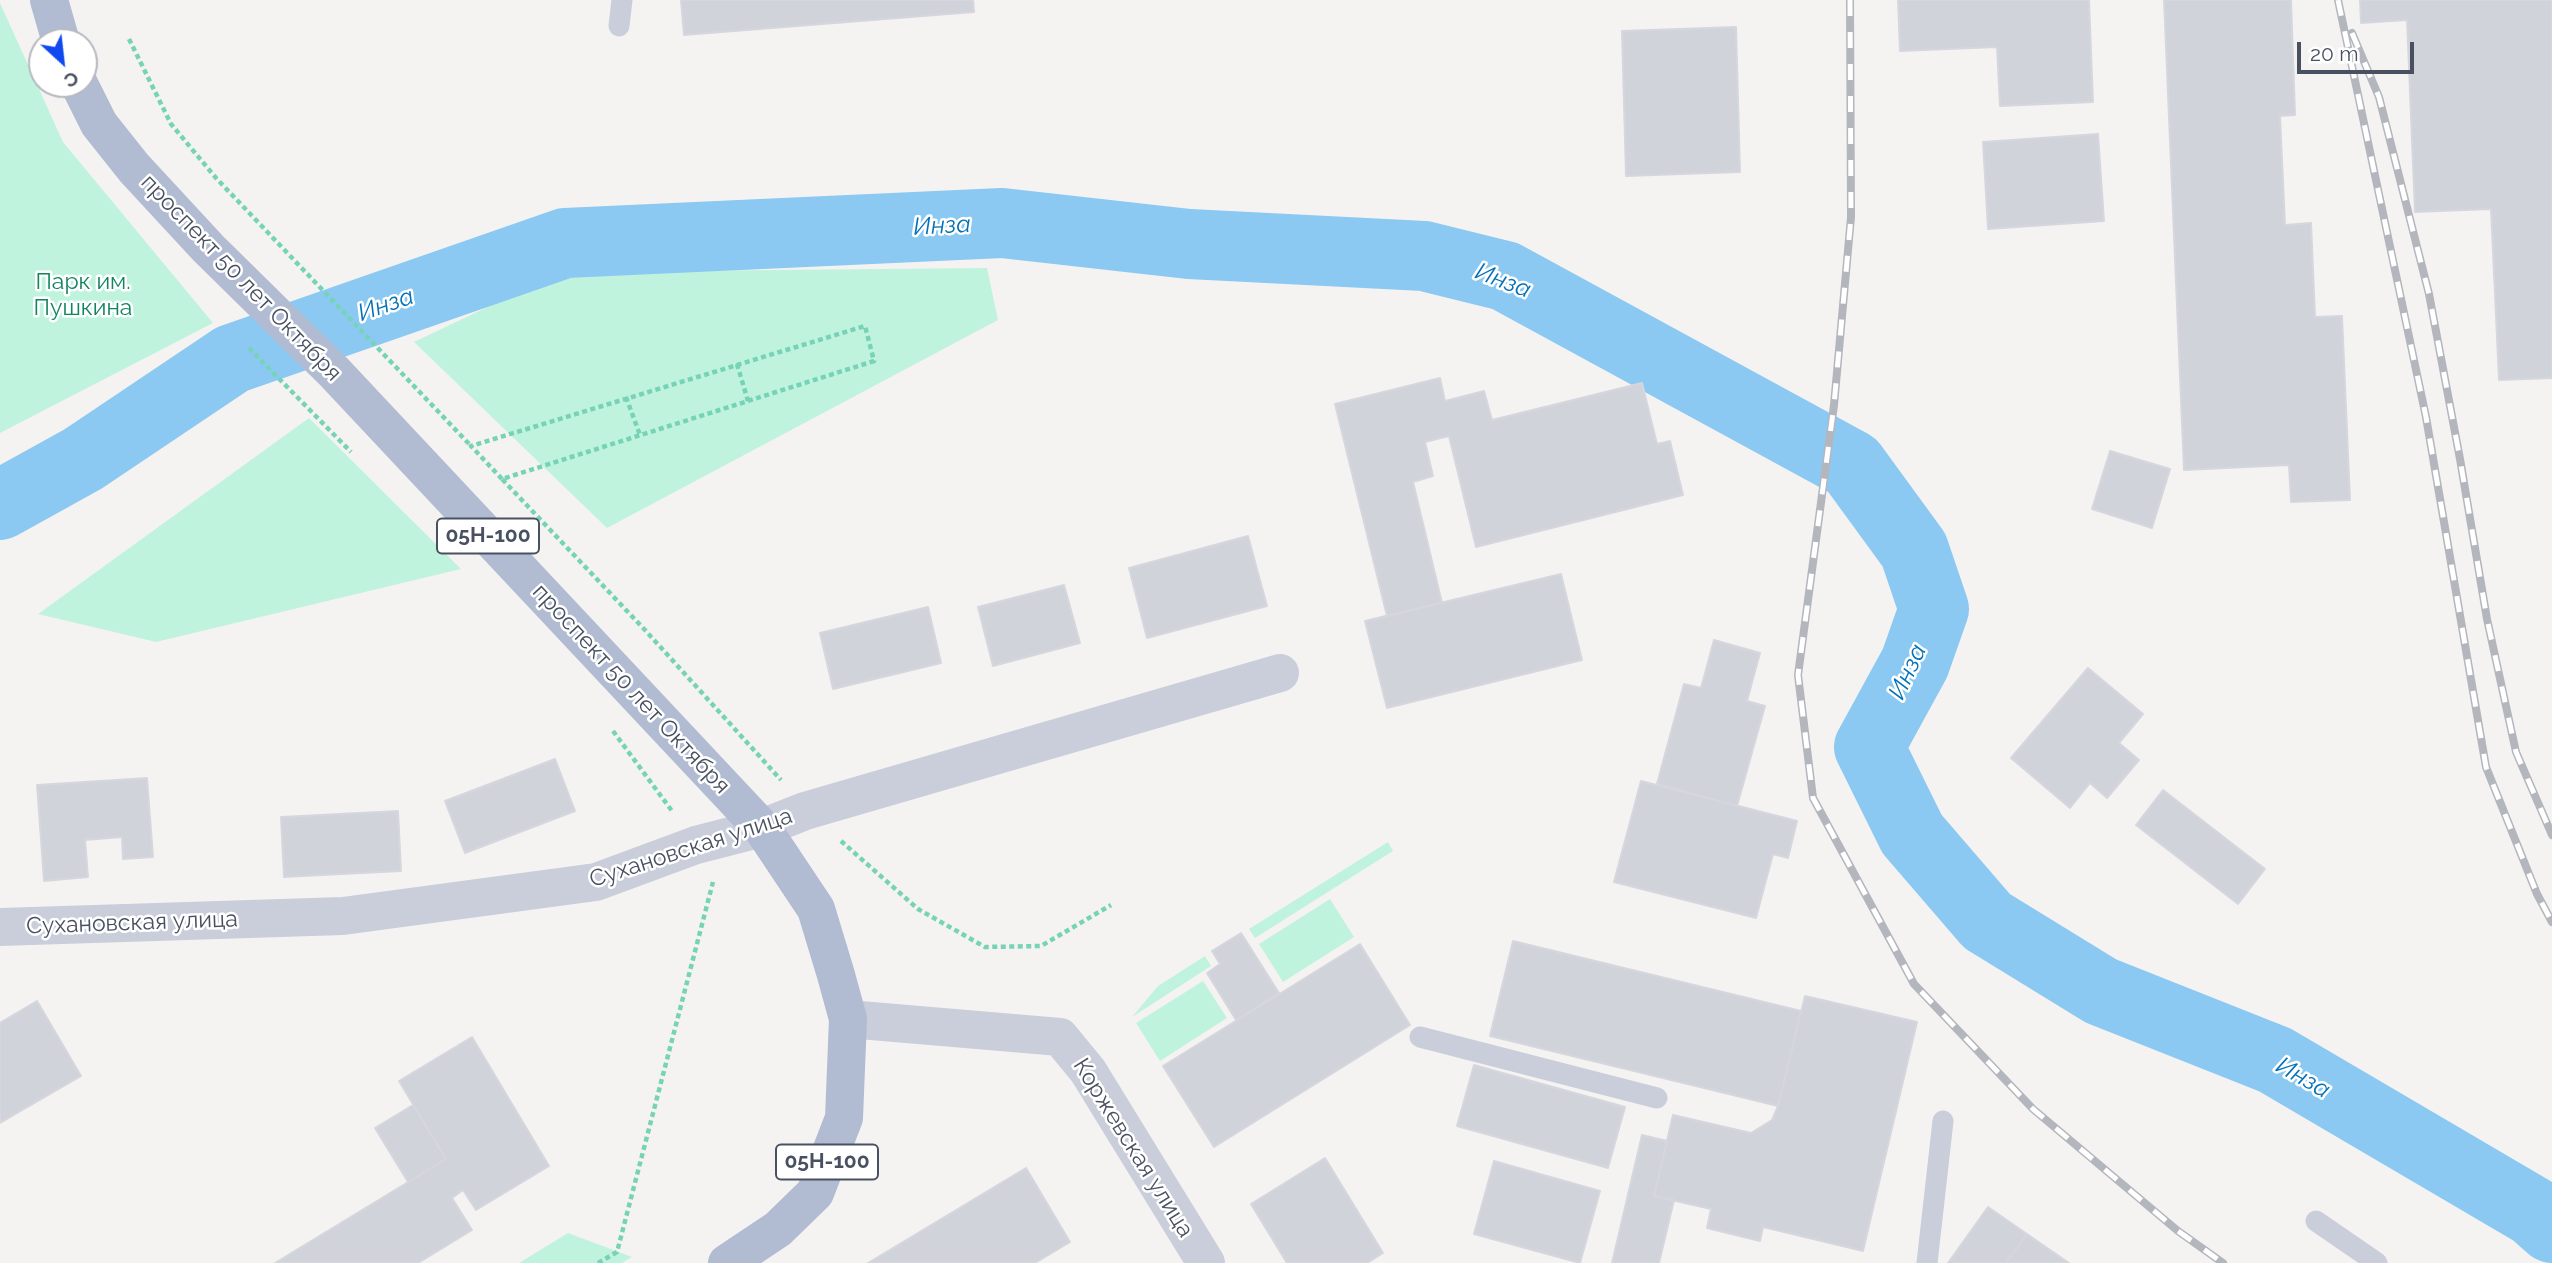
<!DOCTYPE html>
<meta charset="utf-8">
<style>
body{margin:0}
#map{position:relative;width:2552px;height:1263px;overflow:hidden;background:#f5f3f2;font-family:Raleway,sans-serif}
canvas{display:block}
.north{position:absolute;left:28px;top:28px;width:70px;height:70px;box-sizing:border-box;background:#fff;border:2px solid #b6b9c0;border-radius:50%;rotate:153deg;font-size:19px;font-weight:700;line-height:28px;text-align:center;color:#495161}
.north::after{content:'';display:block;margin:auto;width:24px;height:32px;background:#1049f0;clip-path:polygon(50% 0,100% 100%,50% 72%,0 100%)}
.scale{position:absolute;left:2297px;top:42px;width:117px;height:32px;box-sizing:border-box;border:4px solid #495161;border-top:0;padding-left:9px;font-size:21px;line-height:24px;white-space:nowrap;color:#495161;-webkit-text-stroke:5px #fff;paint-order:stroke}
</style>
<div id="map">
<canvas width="2552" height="1263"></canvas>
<div class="north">С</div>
<div class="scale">20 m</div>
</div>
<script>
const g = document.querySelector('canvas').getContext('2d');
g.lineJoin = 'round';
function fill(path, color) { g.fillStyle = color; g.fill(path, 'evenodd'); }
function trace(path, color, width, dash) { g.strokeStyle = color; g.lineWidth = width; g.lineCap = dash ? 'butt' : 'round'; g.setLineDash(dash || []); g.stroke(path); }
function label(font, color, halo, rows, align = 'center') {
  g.font = font + ' Raleway,sans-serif'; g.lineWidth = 5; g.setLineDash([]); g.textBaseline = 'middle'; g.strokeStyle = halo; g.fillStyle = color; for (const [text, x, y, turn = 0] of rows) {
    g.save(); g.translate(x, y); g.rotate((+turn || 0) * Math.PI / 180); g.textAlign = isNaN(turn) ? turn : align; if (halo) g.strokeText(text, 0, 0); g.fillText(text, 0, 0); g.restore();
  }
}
fill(new Path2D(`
 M 0,3 L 63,142 L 213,323 L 0,433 Z
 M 987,268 L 998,320 L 607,528 L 414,342 L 561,272 Z
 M 309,418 L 461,569 L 156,642 L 38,614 Z
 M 1388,842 L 1393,851 L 1255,938 L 1249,929 Z
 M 1330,899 L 1354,937 L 1283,982 L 1259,944 Z
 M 1205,956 L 1211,966 L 1132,1017 L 1158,986 Z
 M 1203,981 L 1227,1018 L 1160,1061 L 1136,1023 Z
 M 568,1233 L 632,1257 L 622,1263 L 519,1263 Z`), '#c0f3dd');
trace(new Path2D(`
 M 0,505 L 83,459 L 232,359 L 565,243 L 1002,223 L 1189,244 L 1424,256 L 1505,276 L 1852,465 L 1914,550 L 1934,609 L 1915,663 L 1869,747 L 1912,834 L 1987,921 L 2101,991 L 2275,1060 L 2534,1212 L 2552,1228`), '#8bc9f2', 70);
const building = new Path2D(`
 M 681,0 L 973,0 L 974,12 L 684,35 Z
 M 1898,0 L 2089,0 L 2093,102 L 2000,106 L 1997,47 L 1900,51 Z
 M 2164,0 L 2291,0 L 2295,115 L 2280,116 L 2285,225 L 2311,223 L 2315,317 L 2342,316 L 2350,500 L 2291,502 L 2289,465 L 2184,470 Z
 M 2360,0 L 2552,0 L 2552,378 L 2499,380 L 2491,209 L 2415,212 L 2407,20 L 2361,23 Z
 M 1736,27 L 1740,172 L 1626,176 L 1622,31 Z
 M 2098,134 L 2104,221 L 1988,229 L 1983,142 Z
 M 1440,378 L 1445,401 L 1484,391 L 1492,420 L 1642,383 L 1657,444 L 1670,441 L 1683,495 L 1476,547 L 1449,436 L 1425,442 L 1433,476 L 1413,482 L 1442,603 L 1387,616 L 1335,404 Z
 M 2110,451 L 2170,469 L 2152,528 L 2092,509 Z
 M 1248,536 L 1267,606 L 1147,638 L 1129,568 Z
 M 1561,574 L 1582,660 L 1387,708 L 1365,621 Z
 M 1064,585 L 1080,643 L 993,666 L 978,607 Z
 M 928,607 L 941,663 L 833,689 L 820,633 Z
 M 1714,640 L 1760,653 L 1747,701 L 1765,706 L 1737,806 L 1657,784 L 1684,684 L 1701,688 Z
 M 2088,668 L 2143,714 L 2119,743 L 2139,760 L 2107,798 L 2090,783 L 2070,808 L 2011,758 Z
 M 555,759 L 575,811 L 465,853 L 445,801 Z
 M 147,778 L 153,857 L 123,859 L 122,837 L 85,840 L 88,877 L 44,881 L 37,785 Z
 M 1641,781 L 1797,821 L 1788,858 L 1773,854 L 1756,918 L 1614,882 Z
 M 2163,790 L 2265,869 L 2238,904 L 2136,825 Z
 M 398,811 L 401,871 L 284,877 L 281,817 Z
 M 1241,933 L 1279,993 L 1236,1020 L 1207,973 L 1220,964 L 1212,951 Z
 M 1513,941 L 1801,1011 L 1778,1106 L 1490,1036 Z
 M 1360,944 L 1410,1025 L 1214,1147 L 1163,1066 Z
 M 1805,996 L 1917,1022 L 1863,1251 L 1763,1227 L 1760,1241 L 1707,1228 L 1711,1209 L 1654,1196 L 1673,1115 L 1751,1133 L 1772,1120 L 1778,1106 Z
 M 37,1001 L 81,1076 L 0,1123 L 0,1023 Z
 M 472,1037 L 549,1166 L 476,1210 L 463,1190 L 452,1198 L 472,1230 L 418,1263 L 275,1263 L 446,1159 L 399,1081 Z
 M 1474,1065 L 1625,1107 L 1608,1168 L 1457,1126 Z
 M 413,1105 L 446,1159 L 408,1182 L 375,1128 Z
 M 1642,1135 L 1667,1141 L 1654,1196 L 1674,1200 L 1659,1263 L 1612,1263 Z
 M 1325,1158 L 1383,1253 L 1367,1263 L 1287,1263 L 1251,1204 Z
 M 1494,1161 L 1600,1191 L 1580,1263 L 1474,1234 Z
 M 1026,1168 L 1070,1242 L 1035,1263 L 868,1263 Z
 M 1988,1207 L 2027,1234 L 2006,1263 L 1948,1263 Z
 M 2027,1234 L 2069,1263 L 2006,1263 Z`);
fill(building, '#d1d3da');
trace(building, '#d6d7de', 2);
trace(new Path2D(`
 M 129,39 L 171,124 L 216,178 L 471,446
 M 249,348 L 351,452
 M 737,364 L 748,401
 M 626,397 L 640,435
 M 502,479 L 471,446 L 865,326 L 874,361 L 502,479 L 645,630 L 781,780
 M 613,731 L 672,811
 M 841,841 L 918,909 L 985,947 L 1041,946 L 1111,905
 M 598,1263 L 617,1252 L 713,882`), '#76d3b6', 4.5, [5, 3.5]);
trace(new Path2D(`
 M 619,26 L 622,0
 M 1420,1037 L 1657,1098
 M 2316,1221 L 2377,1263
 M 1927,1263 L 1943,1121`), '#c9ceda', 21);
trace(new Path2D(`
 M 0,927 L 343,916 L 596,882 L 696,845 L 762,828 L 805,811 L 1280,673
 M 848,1019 L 1060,1037 L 1088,1071 L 1206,1263`), '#c9ceda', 38);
trace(new Path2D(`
 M 49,0 L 61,42
 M 79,84 L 99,124 L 134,168 L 208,248 L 334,372 L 762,828 L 816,909 L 836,975 L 848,1019 L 844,1118 L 815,1193 L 778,1229 L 727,1263`), '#b1bcd2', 38);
const rail = new Path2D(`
 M 1850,0 L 1851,217 L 1834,405 L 1798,675 L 1813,798 L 1914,984 L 2033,1109 L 2178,1231 L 2223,1263
 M 2338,0 L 2426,417 L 2486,767 L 2537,894 L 2552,922
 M 2352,33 L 2379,97 L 2429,294 L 2460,459 L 2487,619 L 2516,752 L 2552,835`);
trace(rail, '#b4b6bd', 8);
trace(rail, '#fff', 5, [16]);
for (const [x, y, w] of [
 [488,536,102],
 [827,1162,102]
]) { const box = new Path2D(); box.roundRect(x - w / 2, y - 17.5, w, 35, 5); g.fillStyle = '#fff'; g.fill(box); trace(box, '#495161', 2); }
label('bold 21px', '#495161', null, [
 ["05Н-100",488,536],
 ["05Н-100",827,1162]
]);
label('23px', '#495161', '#fff', [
 ["проспект 50 лет Октября",241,278,46],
 ["проспект 50 лет Октября",631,689,47],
 ["Сухановская улица",691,848,-18],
 ["Сухановская улица",132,923,-2],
 ["Коржевская улица",1133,1148,58]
]);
label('23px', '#128460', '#fff', [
 ["Парк им.",83,282],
 ["Пушкина",83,308]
]);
label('italic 24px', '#0471b9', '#fff', [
 ["Инза",942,226,-3],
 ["Инза",1503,281,21],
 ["Инза",386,305,-19],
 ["Инза",1908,672,-65],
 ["Инза",2303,1078,30]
]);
</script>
